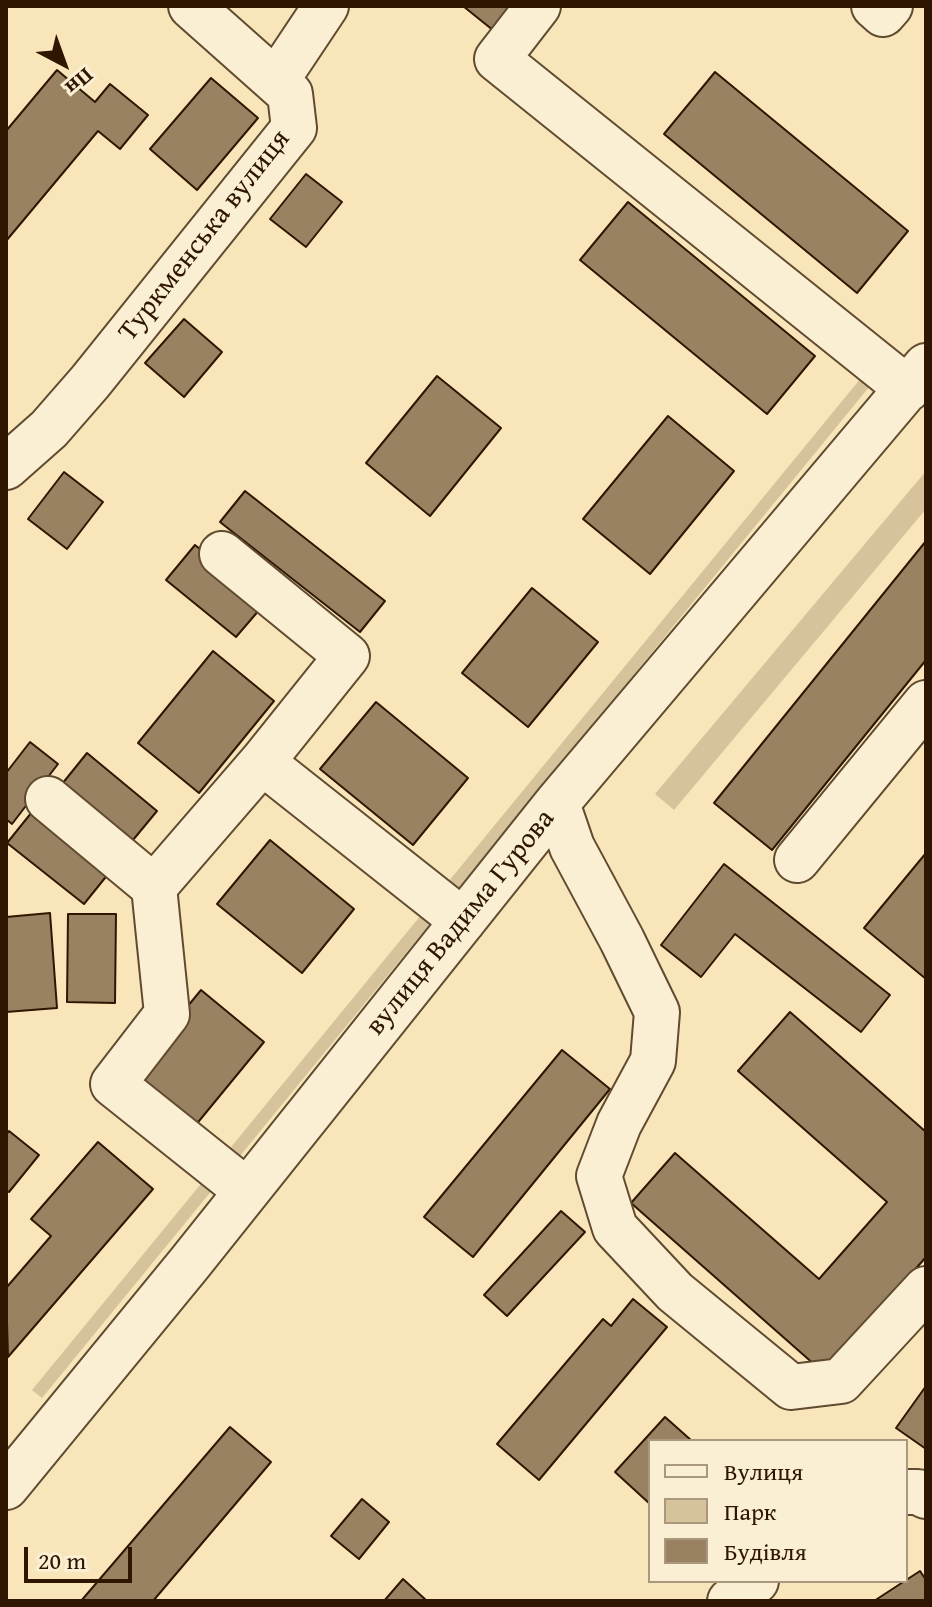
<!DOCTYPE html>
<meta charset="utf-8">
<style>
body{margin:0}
#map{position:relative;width:932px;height:1607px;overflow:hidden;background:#f8e6ba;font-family:"Gentium Book Plus",serif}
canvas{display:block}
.frame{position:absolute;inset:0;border:8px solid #2f1601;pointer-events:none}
.legend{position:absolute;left:648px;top:1439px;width:260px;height:144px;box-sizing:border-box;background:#faefd2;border:2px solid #a9987e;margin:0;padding:10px 14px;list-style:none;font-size:24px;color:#2f1601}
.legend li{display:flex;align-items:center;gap:16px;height:40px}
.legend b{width:40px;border:2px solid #a9987e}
.north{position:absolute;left:24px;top:24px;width:80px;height:80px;-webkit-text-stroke:6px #faefd2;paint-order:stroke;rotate:139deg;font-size:22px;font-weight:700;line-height:32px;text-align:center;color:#2f1601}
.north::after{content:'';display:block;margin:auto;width:28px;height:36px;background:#2f1601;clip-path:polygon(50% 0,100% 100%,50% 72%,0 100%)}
.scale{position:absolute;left:24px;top:1547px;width:108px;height:36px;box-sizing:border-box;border:4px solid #2f1601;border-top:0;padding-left:10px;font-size:24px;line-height:28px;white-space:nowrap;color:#2f1601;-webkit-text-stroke:6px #faefd2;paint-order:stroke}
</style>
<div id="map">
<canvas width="932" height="1607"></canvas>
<div class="frame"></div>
<ul class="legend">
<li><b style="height:10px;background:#faefd2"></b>Вулиця</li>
<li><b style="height:22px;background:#d6c39b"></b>Парк</li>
<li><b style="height:22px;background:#988261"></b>Будівля</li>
</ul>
<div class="north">Пн</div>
<div class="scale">20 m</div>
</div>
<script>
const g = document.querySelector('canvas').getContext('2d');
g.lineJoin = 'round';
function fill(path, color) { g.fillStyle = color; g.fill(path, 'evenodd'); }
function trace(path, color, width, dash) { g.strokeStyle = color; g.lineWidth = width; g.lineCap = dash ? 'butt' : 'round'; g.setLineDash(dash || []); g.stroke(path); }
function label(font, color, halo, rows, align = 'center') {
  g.font = font + ' "Gentium Book Plus",serif'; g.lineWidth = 8; g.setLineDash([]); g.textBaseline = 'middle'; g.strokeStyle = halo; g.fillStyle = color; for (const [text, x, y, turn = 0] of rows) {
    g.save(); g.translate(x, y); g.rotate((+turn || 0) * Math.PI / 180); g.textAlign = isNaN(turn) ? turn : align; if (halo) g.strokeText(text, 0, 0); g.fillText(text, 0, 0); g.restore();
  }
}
fill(new Path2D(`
 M 865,373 L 874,381 L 42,1398 L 32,1390 Z
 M 926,471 L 926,509 L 674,810 L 655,794 Z`), '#d6c39b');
const building = new Path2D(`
 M 463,6 L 515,6 L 494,31 Z
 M 57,70 L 95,102 L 110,84 L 148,115 L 120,149 L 98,131 L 6,241 L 6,131 Z
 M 715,72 L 908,231 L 857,293 L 664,134 Z
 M 211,78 L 258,118 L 197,190 L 150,149 Z
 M 306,174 L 342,202 L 306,247 L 270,219 Z
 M 628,202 L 815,356 L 767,414 L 580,260 Z
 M 184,319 L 222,352 L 184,397 L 145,363 Z
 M 437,376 L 501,428 L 430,516 L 366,463 Z
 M 668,416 L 734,471 L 650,574 L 583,519 Z
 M 64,472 L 103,502 L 67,549 L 28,519 Z
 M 245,491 L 385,601 L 360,632 L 220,522 Z
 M 926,541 L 926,660 L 772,850 L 714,803 Z
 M 195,545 L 266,602 L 236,637 L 166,580 Z
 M 532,588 L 598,642 L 528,727 L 462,673 Z
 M 213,651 L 274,701 L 199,793 L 138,743 Z
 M 376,702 L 468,778 L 413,845 L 320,769 Z
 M 30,742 L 58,764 L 12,824 L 6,819 L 6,773 Z
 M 87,753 L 157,811 L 128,846 L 58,789 Z
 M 36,807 L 113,868 L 84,904 L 7,843 Z
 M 270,840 L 354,909 L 302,973 L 217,904 Z
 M 926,853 L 926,979 L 864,928 Z
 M 724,864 L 890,995 L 861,1032 L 735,934 L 701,977 L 661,945 Z
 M 50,913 L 57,1008 L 6,1012 L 6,917 Z
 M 68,914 L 116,914 L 115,1003 L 67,1002 Z
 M 201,990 L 264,1042 L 190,1132 L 127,1080 Z
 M 790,1012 L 926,1132 L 926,1257 L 824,1373 L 631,1203 L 675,1153 L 819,1279 L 887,1202 L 738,1071 Z
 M 562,1050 L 610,1089 L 473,1257 L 424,1217 Z
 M 9,1131 L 39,1155 L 9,1192 L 6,1190 L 6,1135 Z
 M 98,1142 L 153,1189 L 8,1357 L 6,1288 L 51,1236 L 31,1219 Z
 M 561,1211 L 585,1232 L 507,1316 L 484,1295 Z
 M 633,1299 L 667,1327 L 539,1480 L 497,1444 L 603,1319 L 611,1326 Z
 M 926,1386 L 926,1449 L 896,1428 Z
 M 665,1417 L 692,1441 L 650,1441 L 650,1504 L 615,1472 Z
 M 230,1427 L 271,1462 L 153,1601 L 81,1601 Z
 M 362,1499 L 389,1522 L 359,1559 L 331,1536 Z
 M 920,1571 L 926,1580 L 926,1601 L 874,1601 Z
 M 403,1579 L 427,1601 L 384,1601 Z`);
fill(building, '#988261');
trace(building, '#2f1601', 2);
const minor = new Path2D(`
 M 538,6 L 497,59 L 908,389
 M 874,6 L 883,14 L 890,6
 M 276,81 L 326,6
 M 6,467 L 49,429 L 90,382 L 294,128 L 290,94 L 191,6
 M 222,554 L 347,656 L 262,762 L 154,887 L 167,1014 L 113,1084 L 247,1191
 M 262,762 L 463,921
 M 48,799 L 154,887
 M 557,803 L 572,847 L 622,940 L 657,1012 L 653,1061 L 619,1124 L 599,1176 L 615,1228 L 675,1292 L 791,1387 L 841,1381 L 926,1289
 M 797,860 L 926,703
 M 6,1487 L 189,1264 L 557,803 L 926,366
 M 906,1492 L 918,1492 L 926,1496
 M 730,1601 L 756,1581`);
trace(minor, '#614a2f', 48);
trace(minor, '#faefd2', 44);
label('28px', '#2f1601', '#faefd2', [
 ["Туркменська вулиця",205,236,-52],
 ["вулиця Вадима Гурова",461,923,-51]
]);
</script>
